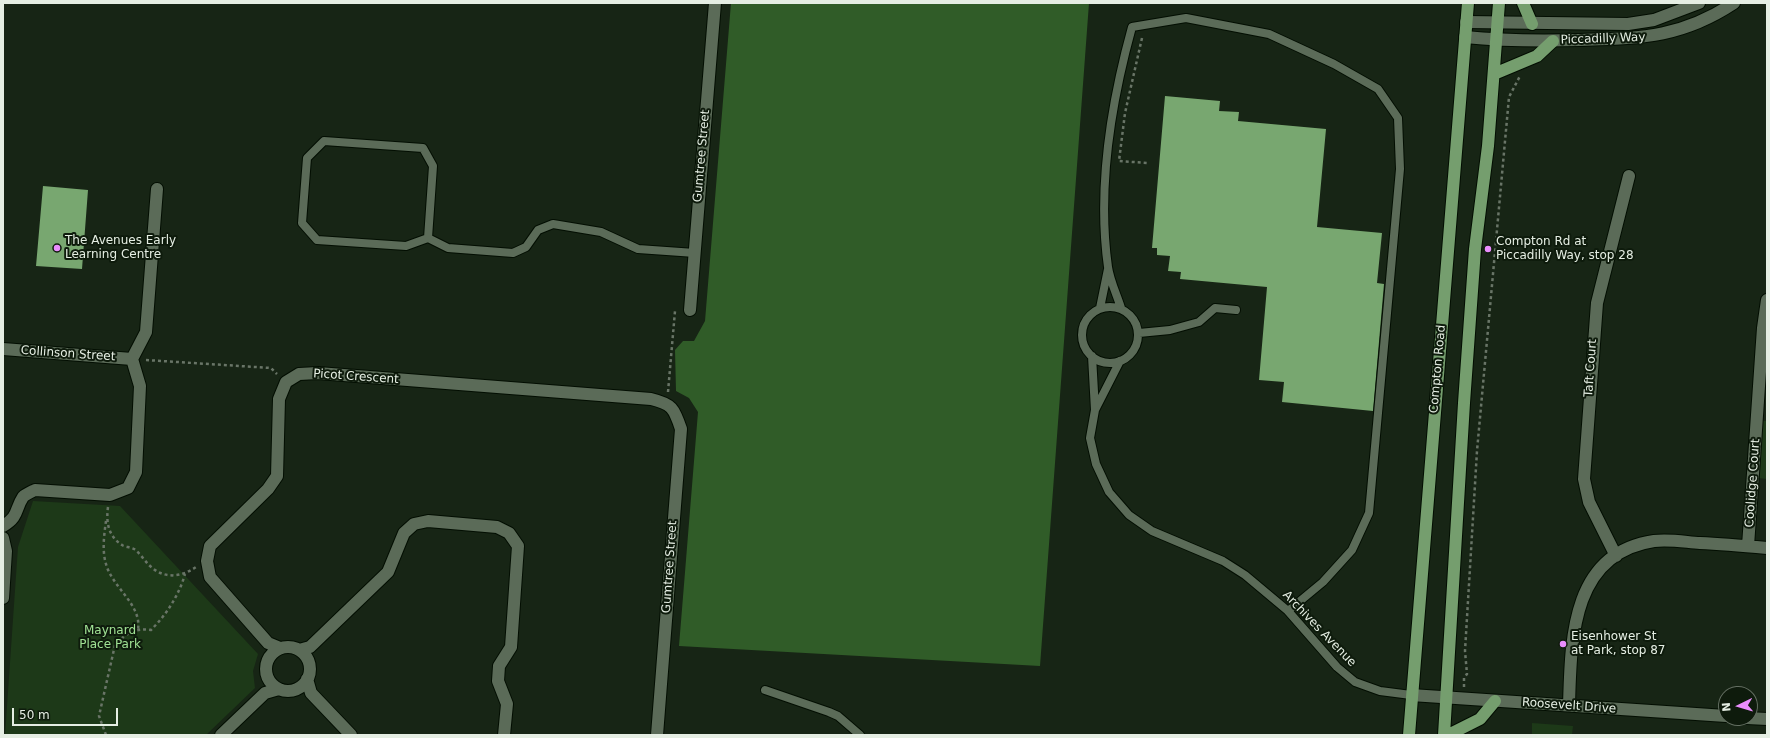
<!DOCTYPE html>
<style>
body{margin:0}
#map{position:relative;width:1770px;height:738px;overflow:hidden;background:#172515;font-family:"DejaVu Sans",sans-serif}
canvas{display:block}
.frame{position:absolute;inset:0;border:4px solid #e5eee3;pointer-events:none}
.north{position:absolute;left:1718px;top:686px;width:40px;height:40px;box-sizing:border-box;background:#0e1b0c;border:1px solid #646f62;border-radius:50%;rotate:265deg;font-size:11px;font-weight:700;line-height:16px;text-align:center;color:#e5eee3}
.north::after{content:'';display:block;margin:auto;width:14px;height:18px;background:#ea8dfd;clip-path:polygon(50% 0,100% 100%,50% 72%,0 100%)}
.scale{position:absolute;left:12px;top:708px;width:106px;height:18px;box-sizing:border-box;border:2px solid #e5eee3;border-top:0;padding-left:5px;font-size:12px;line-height:14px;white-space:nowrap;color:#e5eee3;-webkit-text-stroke:3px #0e1b0c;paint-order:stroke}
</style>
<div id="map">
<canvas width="1770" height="738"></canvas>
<div class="frame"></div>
<div class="north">N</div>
<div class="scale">50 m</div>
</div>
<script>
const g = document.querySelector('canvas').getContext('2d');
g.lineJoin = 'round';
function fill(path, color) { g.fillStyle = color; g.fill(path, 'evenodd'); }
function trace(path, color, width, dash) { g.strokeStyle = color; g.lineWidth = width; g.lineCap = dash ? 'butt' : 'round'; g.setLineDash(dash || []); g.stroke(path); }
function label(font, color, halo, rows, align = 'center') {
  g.font = font + ' "DejaVu Sans",sans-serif'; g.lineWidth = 4; g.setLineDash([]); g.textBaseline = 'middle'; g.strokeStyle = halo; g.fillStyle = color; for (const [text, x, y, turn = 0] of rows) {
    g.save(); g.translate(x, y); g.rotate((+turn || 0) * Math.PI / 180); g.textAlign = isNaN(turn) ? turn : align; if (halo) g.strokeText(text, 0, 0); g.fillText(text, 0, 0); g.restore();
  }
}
fill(new Path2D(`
 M 1763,421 L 1767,421 L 1767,479 L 1758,478 Z
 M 33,501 L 120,506 L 258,654 L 253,671 L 255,688 L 206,735 L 5,735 L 18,547 Z
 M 1532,723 L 1573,726 L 1572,735 L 1532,735 Z`), '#1d3918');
fill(new Path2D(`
 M 731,3 L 1089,3 L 1040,666 L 679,646 L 698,412 L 689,398 L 676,391 L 675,350 L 683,341 L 694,341 L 705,321 Z`), '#305c28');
fill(new Path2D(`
 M 1165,96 L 1220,101 L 1219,111 L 1239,112 L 1238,121 L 1326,129 L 1317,227 L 1382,233 L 1377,283 L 1384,284 L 1373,411 L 1282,402 L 1284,382 L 1259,380 L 1267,287 L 1180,279 L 1181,272 L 1168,271 L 1170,256 L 1157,255 L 1157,248 L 1152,248 Z
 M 43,186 L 88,190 L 82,269 L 36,266 Z`), '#78a770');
const lane = new Path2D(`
 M 428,238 L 406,246 L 317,240 L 302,223 L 307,158 L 324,141 L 423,148 L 433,166 L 428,238 L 448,248 L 513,253 L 526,247 L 538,230 L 553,224 L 601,232 L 638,249 L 695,253
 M1082 335a28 28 0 1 1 56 0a28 28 0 1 1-56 0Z
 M 1100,308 L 1108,269
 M 1121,308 C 1117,295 1110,281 1108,267 C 1097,189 1111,103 1132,27 L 1186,18 L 1269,34 L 1334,64 L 1378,89 L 1398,118 L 1400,169 L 1369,513 L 1352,550 L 1323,582 L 1288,611
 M 1139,333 L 1170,330 L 1199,322 L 1215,308 L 1236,310
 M 1092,356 L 1095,410 L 1090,438 L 1096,464 L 1109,492 L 1129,515 L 1152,531 L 1223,561 L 1245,575 L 1288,611 L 1337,667 L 1355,682 L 1380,691 L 1411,695
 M 1095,410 L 1120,361
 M 765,690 L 829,712 L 838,716 L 860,735`);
const street = new Path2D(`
 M 1466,22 L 1628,24 L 1654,20 L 1699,3
 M 1465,37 C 1504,41 1542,41 1580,40 C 1641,38 1681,38 1734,3
 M 690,310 L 715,3
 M 3,349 L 132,359
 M 3,526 C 19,517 15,509 23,497 C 26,494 31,492 35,490 L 110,495 L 128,488 L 136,472 L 140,386 L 132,359 L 146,332 L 157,189
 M 3,538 L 6,551 L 3,598
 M 1748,546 L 1763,328 L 1767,300
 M 1616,556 L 1589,502 L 1584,479 L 1597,303 L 1629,176
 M266 669a22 22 0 1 1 44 0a22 22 0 1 1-44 0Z
 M 280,648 L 268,643 L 210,577 L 207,561 L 210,546 L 268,489 L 277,476 L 279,399 L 286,382 L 299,374 L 318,373 L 651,399 C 672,404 674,408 681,429 L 657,735
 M 299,650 L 310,647 L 388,572 L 404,533 L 414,524 L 428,521 L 497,527 L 509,533 L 518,546 L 511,647 L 499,666 L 498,681 L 507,704 L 504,735
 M 307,679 L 311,693 L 351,735
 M 1569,705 C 1571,640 1571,553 1654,541 C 1669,539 1685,542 1700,543 C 1722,544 1745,546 1767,548
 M 221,735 L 265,693 L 279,689`);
const secondary = new Path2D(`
 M 1411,695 L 1726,716
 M 1747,718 L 1767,719`);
const primary = new Path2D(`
 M 1523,3 L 1532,24
 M 1494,74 L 1537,56 L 1553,41
 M 1409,735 L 1468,3
 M 1444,735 L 1464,403 L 1475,249 L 1488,146 L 1499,3
 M 1448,735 L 1480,719 L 1495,701`);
trace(lane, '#030e02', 10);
trace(street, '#030e02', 14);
trace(secondary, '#030e02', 14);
trace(primary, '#030e02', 14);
trace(new Path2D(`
 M 1142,38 L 1125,113 L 1119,161 L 1147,163
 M 146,360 L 271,368 L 277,374
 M 668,392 L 675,311
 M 108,507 C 106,522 108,536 122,545 C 125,547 130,547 134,549 C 139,552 144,560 149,565 C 163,579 180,578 196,567
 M 106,521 C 104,535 102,551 106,564 C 112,587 142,605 138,629
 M 1464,687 L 1464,678 L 1467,674 L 1465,651 L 1477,451 L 1509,97 L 1520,76
 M 106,735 L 99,716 L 115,645 C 126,633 136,628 151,630 C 167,614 179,595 185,574`), '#697567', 2.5, [3, 3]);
trace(lane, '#5b6b58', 8);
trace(street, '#5b6b58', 12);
trace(secondary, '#5b6b58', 12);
trace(primary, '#759e6e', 12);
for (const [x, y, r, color] of [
 [57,248,4,"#ea8dfd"],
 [1488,249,4,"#ea8dfd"],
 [1563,644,4,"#ea8dfd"]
]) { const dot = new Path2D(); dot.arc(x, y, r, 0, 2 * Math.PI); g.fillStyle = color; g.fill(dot); trace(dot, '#0e1b0c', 1.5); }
label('12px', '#e5eee3', '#0e1b0c', [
 ["Piccadilly Way",1603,39,-2],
 ["Gumtree Street",702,156,-85],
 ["Collinson Street",68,354,4],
 ["Taft Court",1591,368,-86],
 ["Compton Road",1438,369,-85],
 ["Picot Crescent",356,377,4],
 ["Coolidge Court",1753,483,-86],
 ["Gumtree Street",670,567,-86],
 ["Archives Avenue",1319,629,46],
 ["Roosevelt Drive",1569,706,4]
]);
label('12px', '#e5eee3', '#0e1b0c', [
 ["The Avenues Early",65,241],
 ["Learning Centre",65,255],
 ["Compton Rd at",1496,242],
 ["Piccadilly Way, stop 28",1496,256],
 ["Eisenhower St",1571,637],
 ["at Park, stop 87",1571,651]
], 'left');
label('12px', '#a0e194', '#0e1b0c', [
 ["Maynard",110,631],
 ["Place Park",110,645]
]);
</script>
